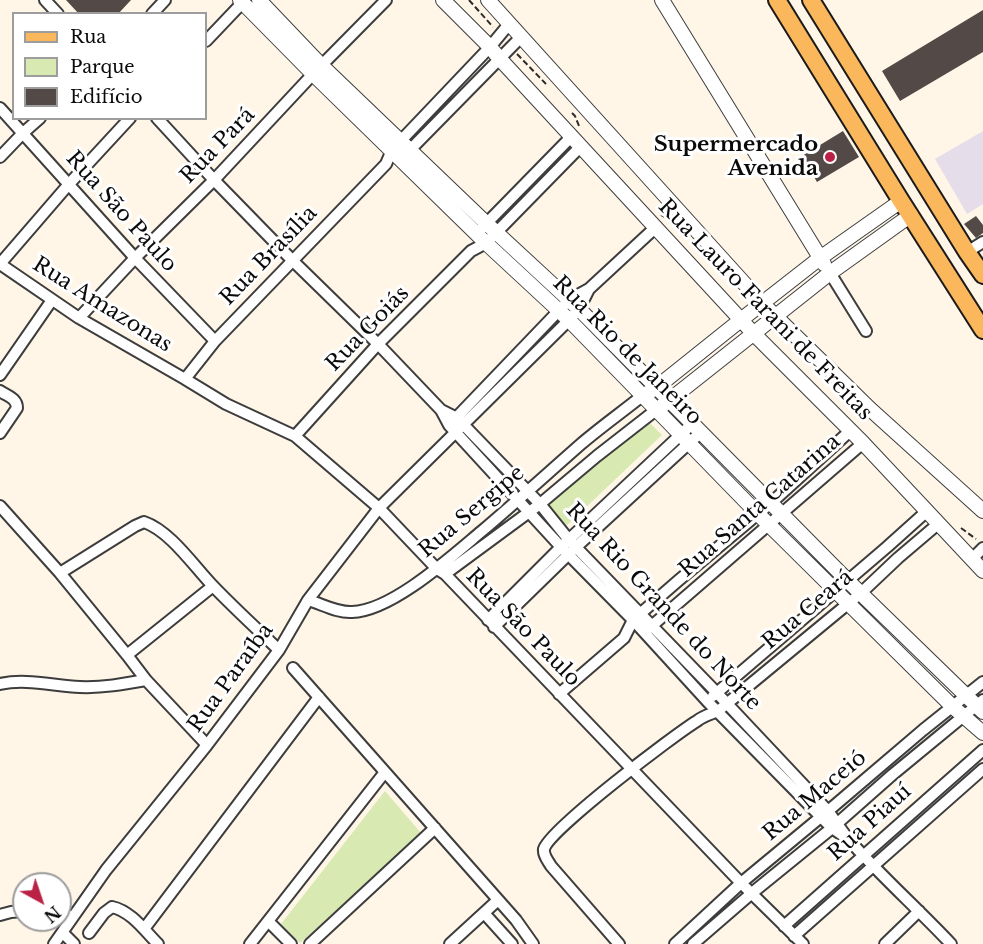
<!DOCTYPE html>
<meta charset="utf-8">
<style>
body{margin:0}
#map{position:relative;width:983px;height:944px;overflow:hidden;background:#fff6e7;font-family:"Libre Baskerville",serif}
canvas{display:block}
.legend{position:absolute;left:12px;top:12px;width:195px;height:108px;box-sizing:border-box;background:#fff;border:2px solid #9d9d9d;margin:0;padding:8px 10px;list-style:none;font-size:18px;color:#0a0a0a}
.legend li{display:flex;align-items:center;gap:12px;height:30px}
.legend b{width:30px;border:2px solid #9d9d9d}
.north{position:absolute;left:12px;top:872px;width:60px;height:60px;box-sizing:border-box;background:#fff;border:2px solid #9d9d9d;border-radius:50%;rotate:140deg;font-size:16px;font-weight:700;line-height:24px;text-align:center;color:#0a0a0a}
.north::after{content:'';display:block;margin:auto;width:21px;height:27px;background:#bb2144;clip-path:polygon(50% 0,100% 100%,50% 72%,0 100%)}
</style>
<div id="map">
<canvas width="983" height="944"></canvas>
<ul class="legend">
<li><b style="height:8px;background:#fbb75b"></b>Rua</li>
<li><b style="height:16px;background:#d8e9b1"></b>Parque</li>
<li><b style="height:16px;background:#534946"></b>Edifício</li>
</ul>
<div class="north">N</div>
</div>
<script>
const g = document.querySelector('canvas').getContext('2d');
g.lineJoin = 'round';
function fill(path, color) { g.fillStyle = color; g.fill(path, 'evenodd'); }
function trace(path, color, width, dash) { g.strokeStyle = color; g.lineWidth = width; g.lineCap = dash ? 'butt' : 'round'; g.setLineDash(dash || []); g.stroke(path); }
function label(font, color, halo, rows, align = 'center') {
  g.font = font + ' "Libre Baskerville",serif'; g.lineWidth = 6; g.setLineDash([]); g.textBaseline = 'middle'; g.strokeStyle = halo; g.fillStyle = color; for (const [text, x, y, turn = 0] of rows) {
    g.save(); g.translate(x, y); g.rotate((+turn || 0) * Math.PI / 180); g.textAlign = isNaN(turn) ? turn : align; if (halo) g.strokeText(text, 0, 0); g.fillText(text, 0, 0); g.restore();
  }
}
fill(new Path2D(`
 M 983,131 L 983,204 L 967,214 L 935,159 Z`), '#e6ddea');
fill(new Path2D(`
 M 648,421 L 662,435 L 564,528 L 546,507 Z
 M 385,791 L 421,833 L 300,943 L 281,924 Z`), '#d8e9b1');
fill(new Path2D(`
 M 66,0 L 131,0 L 118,14 L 79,14 Z
 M 983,10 L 983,52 L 900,101 L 882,71 Z
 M 843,131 L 859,157 L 817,182 L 802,156 Z
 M 976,216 L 983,225 L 983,233 L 976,238 L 964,224 Z`), '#534946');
const minor = new Path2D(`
 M 45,0 L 58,14
 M 152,14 L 165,0
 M 206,41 L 245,0
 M 0,108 L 135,258 L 215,341
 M 157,118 L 214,180 L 292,260 L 378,344 L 441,410 L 449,425 L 561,547 L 633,620 L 707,701 L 821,817 L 832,828 L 848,839
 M 405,155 L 521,37
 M 0,157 L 23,133 L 40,118
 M 481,229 L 572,136
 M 967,252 L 983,242
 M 0,264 L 79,318 L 185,379 L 226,404 L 295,436 L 379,508 L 437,569 L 445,574 L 741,883 L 803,944
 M 0,264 L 69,184 L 130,118
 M 830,273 L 866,331
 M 79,318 L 135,258 L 214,180 L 313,74 L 386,0
 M 0,375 L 52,300
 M 185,379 L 215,341 L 386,164 L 392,150 L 490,47 L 509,24
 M 0,391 C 7,396 17,398 17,408 L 0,433
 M 441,410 L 457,418 L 540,504 L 569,540 L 717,693 L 828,811 C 836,821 842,832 850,841 C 882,877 918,909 951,944
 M 453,421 L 569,300 L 589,289 L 656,227
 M 295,436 L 378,344 L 471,251 L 486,243 L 581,146
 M 0,506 L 60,573 L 127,655 L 146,680 L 207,745
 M 972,559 L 983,548
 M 60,573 L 135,526 L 144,522 C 170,531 193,565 212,585 C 233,607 257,629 279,650
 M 445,574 L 540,504 L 597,456 L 656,410
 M 308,600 C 322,604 337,613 352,612 C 392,611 452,556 482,531 C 515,503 548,473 581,444 C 601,427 622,412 642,396
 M 488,620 L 561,547 L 692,424
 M 494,627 L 576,547 L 700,433
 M 647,630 L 863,443
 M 127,655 L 213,586
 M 293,668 L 516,920 L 533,944
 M 0,684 C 26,678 54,686 80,687 C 102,688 124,684 146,680
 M 559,694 L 624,638 L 633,620 L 679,580 L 771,503 L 850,431
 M 713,696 L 887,547 L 926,512
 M 60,913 L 73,917
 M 484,913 L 512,944
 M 0,915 L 11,912 L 24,911
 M 268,921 L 291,944
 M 784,926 L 983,750
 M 144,929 L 319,697
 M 63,933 L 74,944
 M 89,933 L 104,913 L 112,907 C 131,911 145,931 158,944
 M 794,936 L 983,769
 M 54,944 L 106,870 L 207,745 L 279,650 L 308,600 L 379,508 L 569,320 L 579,309 L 589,289
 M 250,944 L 385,772
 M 310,944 L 435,828
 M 450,944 L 498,900
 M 619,944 L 551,866 C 548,861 543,855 544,849 C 549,830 674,735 697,721 C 703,716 711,714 718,711 L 861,593 L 898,558 L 938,524
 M 675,944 L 741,883 L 828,811 L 923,730 L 983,682
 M 693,944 L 752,893 L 832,828 L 892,775 L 983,700
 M 885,944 L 919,911`);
const tertiary = new Path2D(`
 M 240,0 L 313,74 L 486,243 L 569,320 L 758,514 L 953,707 L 983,733
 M 259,0 L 321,65 L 486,223 L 579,309 L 848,581 L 983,712
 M 443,0 L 490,47 L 499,58 L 754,334 L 863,443 L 983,571
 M 488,0 L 762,303 L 870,409 L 983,511
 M 662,0 L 824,264
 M 649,392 L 657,387 L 742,319 L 820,258 L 901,201
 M 662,406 L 830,273 L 911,215`);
const primary = new Path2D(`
 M 777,0 L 901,201 L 983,330
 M 811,0 L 967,252 L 983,275`);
trace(minor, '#3d3d3d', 14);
trace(tertiary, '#3d3d3d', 16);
trace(primary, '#1b1b1b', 20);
trace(new Path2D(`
 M 469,0 L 493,27
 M 517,54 L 546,84
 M 572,113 L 575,116 L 579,126
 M 661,215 L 666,218 L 675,227
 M 961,528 L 976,539`), '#2c2c2c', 2, [6, 3]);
trace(minor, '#fff', 10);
trace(tertiary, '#fff', 14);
trace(primary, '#fbb75b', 16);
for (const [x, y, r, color] of [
 [830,157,6,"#bb2144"]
]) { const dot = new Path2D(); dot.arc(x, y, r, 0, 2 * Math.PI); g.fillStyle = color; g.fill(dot); trace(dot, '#fff', 2); }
label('bold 21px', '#0a0a0a', '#fff', [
 ["Supermercado",818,145],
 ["Avenida",818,169]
], 'right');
label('21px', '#0a0a0a', '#fff', [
 ["Rua Pará",218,146,-46],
 ["Rua São Paulo",121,212,48],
 ["Rua Brasília",269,256,-46],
 ["Rua Amazonas",102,305,32],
 ["Rua Lauro Farani de Freitas",765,310,46],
 ["Rua Goiás",368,329,-46],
 ["Rua Rio de Janeiro",627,351,45],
 ["Rua Santa Catarina",760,506,-41],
 ["Rua Sergipe",472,512,-40],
 ["Rua Rio Grande do Norte",663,607,47],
 ["Rua Ceará",808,610,-40],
 ["Rua São Paulo",523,628,46],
 ["Rua Paraíba",231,678,-54],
 ["Rua Maceió",815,796,-40],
 ["Rua Piauí",870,823,-42]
]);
</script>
